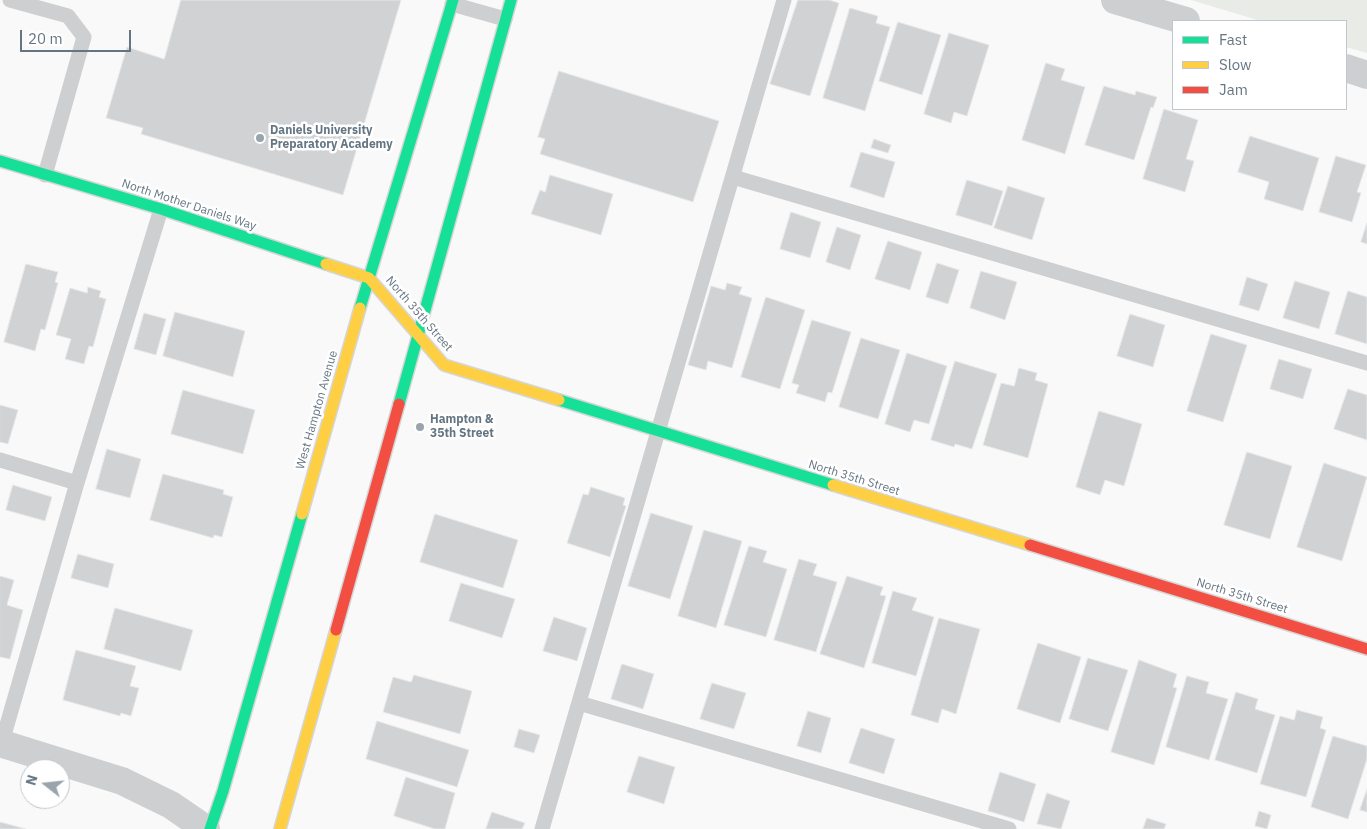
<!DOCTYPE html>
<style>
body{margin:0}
#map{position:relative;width:1367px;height:829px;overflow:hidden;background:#f9f9f9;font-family:"IBM Plex Sans",sans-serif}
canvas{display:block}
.legend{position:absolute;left:1172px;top:20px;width:175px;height:90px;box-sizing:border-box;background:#fff;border:1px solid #c1c8cd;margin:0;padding:6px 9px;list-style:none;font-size:15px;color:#657683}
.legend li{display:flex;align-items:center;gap:10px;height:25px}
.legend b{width:25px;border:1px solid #c1c8cd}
.north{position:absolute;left:20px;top:759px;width:50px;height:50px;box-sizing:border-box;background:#fff;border:1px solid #c1c8cd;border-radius:50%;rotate:286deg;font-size:14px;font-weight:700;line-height:20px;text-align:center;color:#657683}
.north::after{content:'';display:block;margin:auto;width:18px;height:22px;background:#99a4ac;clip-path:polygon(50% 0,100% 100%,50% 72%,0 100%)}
.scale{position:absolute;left:20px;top:30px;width:111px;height:22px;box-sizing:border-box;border:2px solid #657683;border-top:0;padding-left:6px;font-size:15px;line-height:18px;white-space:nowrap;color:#657683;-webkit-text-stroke:4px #fff;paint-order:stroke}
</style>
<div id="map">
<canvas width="1367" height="829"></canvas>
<ul class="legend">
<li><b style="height:6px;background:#16e098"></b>Fast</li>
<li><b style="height:6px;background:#ffcf43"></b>Slow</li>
<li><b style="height:6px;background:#f24e42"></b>Jam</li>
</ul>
<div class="north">N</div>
<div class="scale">20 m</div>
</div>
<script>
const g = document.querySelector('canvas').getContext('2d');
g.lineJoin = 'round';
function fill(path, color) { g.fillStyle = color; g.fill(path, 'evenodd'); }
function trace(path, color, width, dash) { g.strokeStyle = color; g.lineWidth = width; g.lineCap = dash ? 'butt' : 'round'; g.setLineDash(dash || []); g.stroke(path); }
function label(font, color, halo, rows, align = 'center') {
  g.font = font + ' "IBM Plex Sans",sans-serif'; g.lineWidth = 5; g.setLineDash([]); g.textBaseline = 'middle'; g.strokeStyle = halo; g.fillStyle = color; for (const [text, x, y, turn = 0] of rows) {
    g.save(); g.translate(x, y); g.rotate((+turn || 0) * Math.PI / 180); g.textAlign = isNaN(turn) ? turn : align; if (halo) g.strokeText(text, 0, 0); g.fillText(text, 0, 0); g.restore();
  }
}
fill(new Path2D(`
 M 1191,0 L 1367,0 L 1367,53 L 1346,47 L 1346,21 L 1261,21 Z`), '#e8ebe6');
const building = new Path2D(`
 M 181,0 L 401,0 L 343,195 L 141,134 L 143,128 L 106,118 L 127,47 L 164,59 Z
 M 798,0 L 829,0 L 839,3 L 810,96 L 770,84 Z
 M 850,8 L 878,16 L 876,23 L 890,27 L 865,111 L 823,98 Z
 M 898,22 L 941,35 L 922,95 L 879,81 Z
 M 949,33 L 989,45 L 967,116 L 954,112 L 951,123 L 924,114 Z
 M 1046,63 L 1065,69 L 1061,80 L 1085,87 L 1065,154 L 1022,140 Z
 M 559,71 L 719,121 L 693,202 L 540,154 L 545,139 L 538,137 Z
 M 1104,86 L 1135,95 L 1136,91 L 1157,97 L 1153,108 L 1151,107 L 1134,160 L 1085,145 Z
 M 1164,109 L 1198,120 L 1186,159 L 1194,161 L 1185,192 L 1143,179 Z
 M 1250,136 L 1319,158 L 1303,211 L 1264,199 L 1269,182 L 1238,172 Z
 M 874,139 L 891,145 L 888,153 L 871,148 Z
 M 861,152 L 895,162 L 884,198 L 850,187 Z
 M 1336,156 L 1366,165 L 1357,192 L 1361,193 L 1352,222 L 1319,212 Z
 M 550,175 L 613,194 L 601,235 L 531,214 L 540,190 L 545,192 Z
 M 967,180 L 1003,191 L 992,226 L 956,215 Z
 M 1008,186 L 1045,198 L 1032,240 L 994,228 Z
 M 791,212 L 821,222 L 810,258 L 780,249 Z
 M 1367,223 L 1367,244 L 1361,242 Z
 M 837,227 L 861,235 L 850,270 L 826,262 Z
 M 888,241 L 922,252 L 910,290 L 875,279 Z
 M 937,263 L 959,270 L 948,304 L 926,297 Z
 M 26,264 L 58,272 L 55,282 L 58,283 L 45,330 L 41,329 L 35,351 L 4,342 Z
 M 981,271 L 1017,282 L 1005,320 L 970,308 Z
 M 1247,277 L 1268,284 L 1259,311 L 1239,305 Z
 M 1295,281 L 1330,292 L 1319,329 L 1283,318 Z
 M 727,283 L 742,287 L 739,294 L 752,298 L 732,368 L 708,361 L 706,370 L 688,365 L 711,286 L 725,290 Z
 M 88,287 L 101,291 L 99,297 L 106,299 L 93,347 L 89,346 L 84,364 L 65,359 L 71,339 L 56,335 L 70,288 L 87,293 Z
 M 1348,291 L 1367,297 L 1367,344 L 1335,334 Z
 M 766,297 L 805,310 L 780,389 L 741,377 Z
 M 175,312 L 245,331 L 233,377 L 163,356 Z
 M 144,313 L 166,319 L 156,355 L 134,349 Z
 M 1130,314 L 1165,325 L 1153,367 L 1117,356 Z
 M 812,320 L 851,332 L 832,393 L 828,392 L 825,402 L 796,393 L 799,385 L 792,383 Z
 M 1211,334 L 1247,345 L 1223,422 L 1187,411 Z
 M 861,338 L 900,350 L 878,419 L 839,407 Z
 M 907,353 L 947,366 L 929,424 L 914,420 L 910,432 L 885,424 Z
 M 1279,359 L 1312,369 L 1303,399 L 1270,389 Z
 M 955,361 L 997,374 L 972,449 L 955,444 L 954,447 L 931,440 Z
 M 1019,368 L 1037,373 L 1035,380 L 1048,384 L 1028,458 L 983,445 L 1001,383 L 1014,386 Z
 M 1348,389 L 1367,395 L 1367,440 L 1334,429 Z
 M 183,390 L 255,410 L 243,454 L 171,434 Z
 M 0,405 L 18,410 L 8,444 L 0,442 Z
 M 1099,411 L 1142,424 L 1124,486 L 1105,480 L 1100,495 L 1076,487 Z
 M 107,449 L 141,459 L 130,498 L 96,489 Z
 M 1247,452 L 1292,466 L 1270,539 L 1224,525 Z
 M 1324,463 L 1367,477 L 1342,561 L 1297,547 Z
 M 163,474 L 224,490 L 223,494 L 233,497 L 222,537 L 214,535 L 213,538 L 150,520 Z
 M 13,485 L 52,497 L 45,521 L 6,510 Z
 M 591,487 L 625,498 L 623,505 L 626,506 L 610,557 L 567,543 L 583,494 L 588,495 Z
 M 651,513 L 693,526 L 670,599 L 628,586 Z
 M 435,514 L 518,540 L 503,588 L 420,562 Z
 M 704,530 L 742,541 L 716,628 L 678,616 Z
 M 749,546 L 767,551 L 763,562 L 787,569 L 766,637 L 724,625 Z
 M 78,554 L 114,564 L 108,588 L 71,578 Z
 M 799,559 L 817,564 L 813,575 L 837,582 L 816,652 L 774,640 Z
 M 0,576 L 14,580 L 7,605 L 23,610 L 10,659 L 0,657 Z
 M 847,576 L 883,587 L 880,595 L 886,596 L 864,668 L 820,654 Z
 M 461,583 L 515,599 L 502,638 L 449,621 Z
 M 893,591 L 917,598 L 912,610 L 934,617 L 916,676 L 872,663 Z
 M 115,608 L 193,630 L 181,671 L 104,649 Z
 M 554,617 L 587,628 L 577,661 L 543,651 Z
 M 939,618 L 980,629 L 956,714 L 942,709 L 938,723 L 911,715 Z
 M 1038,643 L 1081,657 L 1060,723 L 1017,709 Z
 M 76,650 L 136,666 L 130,686 L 139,688 L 131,716 L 121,713 L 120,716 L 63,700 Z
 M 1088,658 L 1128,670 L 1108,731 L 1069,719 Z
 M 1139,660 L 1177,674 L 1173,687 L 1177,688 L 1154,765 L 1111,752 Z
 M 622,664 L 654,674 L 643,709 L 611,699 Z
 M 414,675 L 472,691 L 460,734 L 383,712 L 393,677 L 411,682 Z
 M 1187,676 L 1209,682 L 1206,693 L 1228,699 L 1209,760 L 1166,747 Z
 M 712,683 L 746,693 L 734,729 L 700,719 Z
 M 1236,692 L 1258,699 L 1255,709 L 1275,715 L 1257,773 L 1215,760 Z
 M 1297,710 L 1323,717 L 1320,728 L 1326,730 L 1306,797 L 1260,784 L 1280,716 L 1294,720 Z
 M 808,711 L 831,718 L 821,753 L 797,746 Z
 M 377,721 L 469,750 L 457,787 L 366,759 Z
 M 861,728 L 895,739 L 884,774 L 849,763 Z
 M 519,729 L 540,735 L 534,753 L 514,747 Z
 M 1333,736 L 1367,746 L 1367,759 L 1348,819 L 1311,807 Z
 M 639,756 L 675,767 L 664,804 L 627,792 Z
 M 1000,772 L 1036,784 L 1024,822 L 988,811 Z
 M 406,777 L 455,793 L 445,829 L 435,829 L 394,816 Z
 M 1367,789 L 1367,812 L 1360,810 Z
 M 1047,793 L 1070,801 L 1061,829 L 1037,824 Z
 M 1259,811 L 1271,815 L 1267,829 L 1255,826 Z
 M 492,812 L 525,823 L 522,829 L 486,829 Z
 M 1147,818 L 1166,824 L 1164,829 L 1143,829 Z
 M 0,822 L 26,829 L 0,829 Z`);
fill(building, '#d0d2d3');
trace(building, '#e8e8e8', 1);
const fast = new Path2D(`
 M 0,161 L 161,209 L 326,264
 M 360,308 L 453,0
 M 559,400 L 833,485
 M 399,404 L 511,0
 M 210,829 L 223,791 L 302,514`);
const slow = new Path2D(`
 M 326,264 L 369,278 L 444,365 L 559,400
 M 833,485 L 1030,545
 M 302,514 L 360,308
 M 280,829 L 336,630`);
const jam = new Path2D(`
 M 1030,545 L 1367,649
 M 336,630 L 399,404`);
trace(fast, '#d5d6d7', 14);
trace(slow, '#d5d6d7', 14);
trace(jam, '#d5d6d7', 14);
trace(new Path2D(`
 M 10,0 L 68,16 L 84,37 L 45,175
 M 452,4 L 505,19
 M 733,177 L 1367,363
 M 0,460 L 77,483
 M 579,703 L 1009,829
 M 0,749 L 77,483 L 161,209
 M 542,829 L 784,0`), '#cecfd0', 15);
trace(new Path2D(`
 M 1115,0 L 1186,21
 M 1346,68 L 1367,75
 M 0,743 L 122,781 L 171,805 L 206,829`), '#cecfd0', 28);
trace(fast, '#16e098', 11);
trace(slow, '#ffcf43', 11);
trace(jam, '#f24e42', 11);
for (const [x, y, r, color] of [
 [260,138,5,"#99a4ac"],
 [420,427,5,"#99a4ac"]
]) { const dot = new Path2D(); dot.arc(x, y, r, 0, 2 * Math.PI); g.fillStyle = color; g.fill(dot); trace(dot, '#fff', 2); }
label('bold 12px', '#657683', '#fff', [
 ["Daniels University",270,131],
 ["Preparatory Academy",270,145],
 ["Hampton &",430,420],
 ["35th Street",430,434]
], 'left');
label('12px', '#657683', '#fff', [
 ["North Mother Daniels Way",189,205,18],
 ["North 35th Street",419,314,49],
 ["West Hampton Avenue",317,410,-74],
 ["North 35th Street",854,478,17],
 ["North 35th Street",1242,596,17]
]);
</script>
